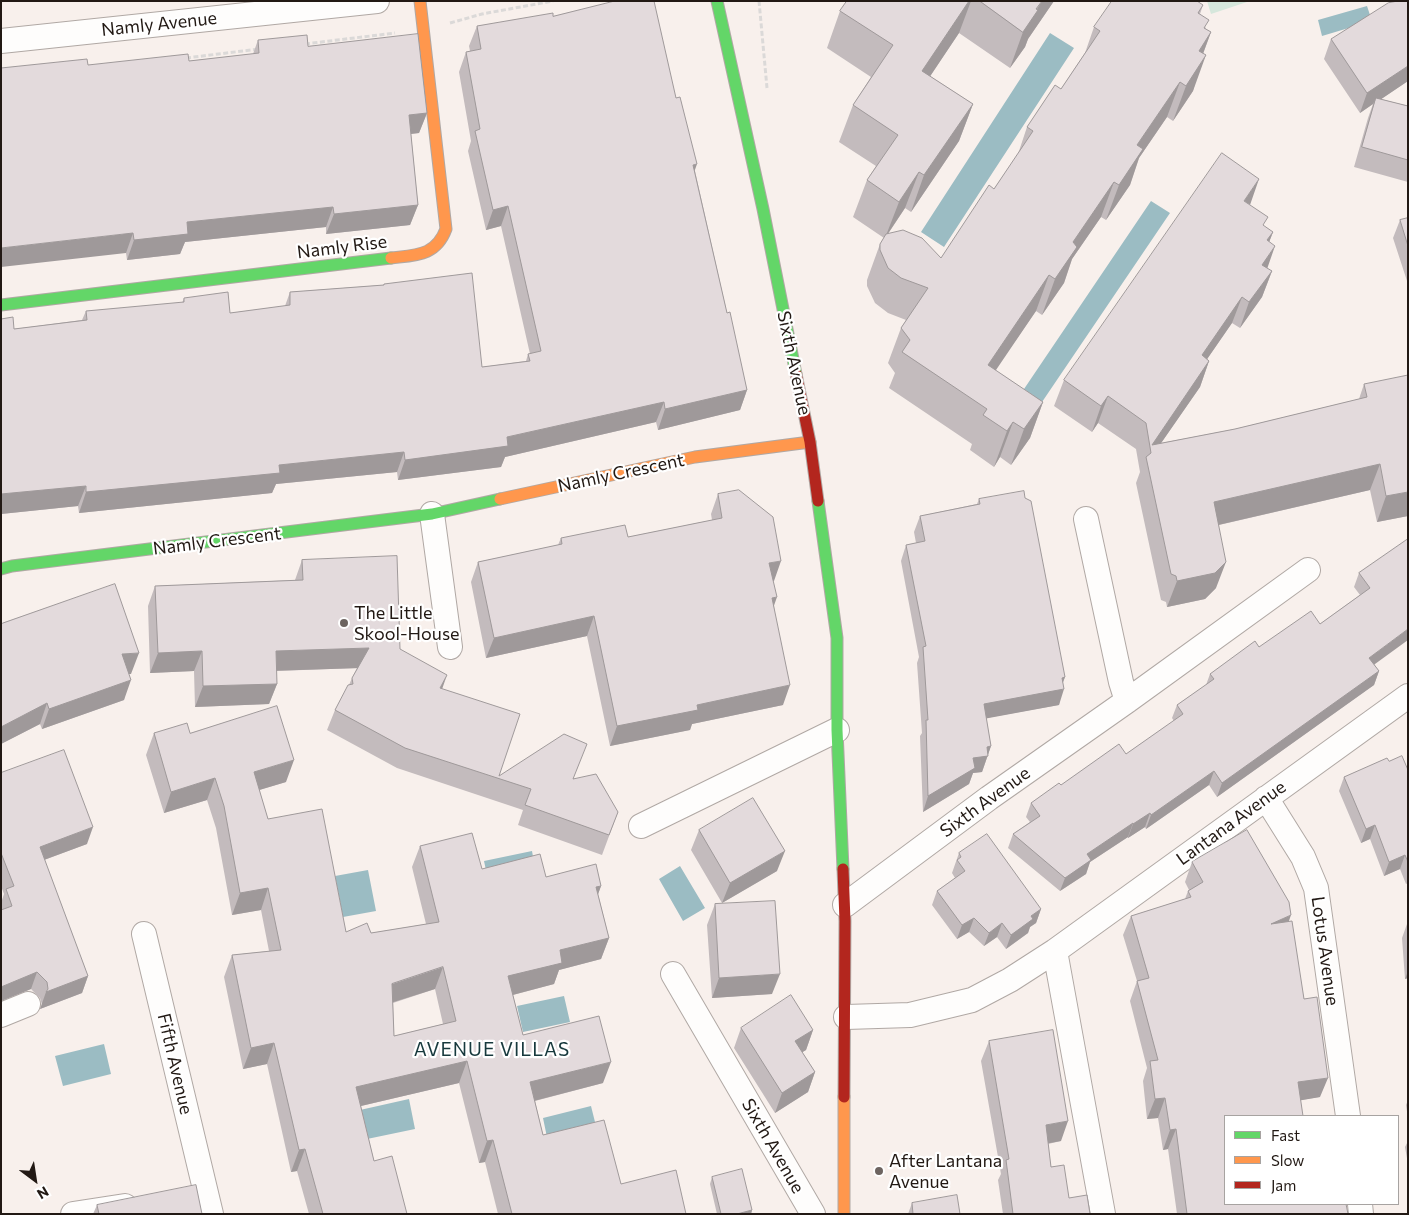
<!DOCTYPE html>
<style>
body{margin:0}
#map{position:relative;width:1409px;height:1215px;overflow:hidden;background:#f8f0ec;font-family:Commissioner,sans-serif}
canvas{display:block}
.frame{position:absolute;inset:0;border:2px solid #221914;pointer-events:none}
.legend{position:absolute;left:1224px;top:1115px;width:175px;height:90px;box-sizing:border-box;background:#fff;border:1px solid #a7a3a1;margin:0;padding:6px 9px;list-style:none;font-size:15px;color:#221914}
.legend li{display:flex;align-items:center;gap:10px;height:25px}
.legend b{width:25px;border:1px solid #a7a3a1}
.north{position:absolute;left:10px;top:1155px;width:50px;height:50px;-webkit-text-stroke:4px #fff;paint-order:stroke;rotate:149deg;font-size:14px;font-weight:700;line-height:20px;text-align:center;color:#221914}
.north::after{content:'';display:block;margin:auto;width:18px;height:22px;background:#221914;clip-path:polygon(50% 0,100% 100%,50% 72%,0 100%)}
</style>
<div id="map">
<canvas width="1409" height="1215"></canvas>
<div class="frame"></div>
<ul class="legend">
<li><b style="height:6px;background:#63d668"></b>Fast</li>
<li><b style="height:6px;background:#ff974d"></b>Slow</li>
<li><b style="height:6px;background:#b3261e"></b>Jam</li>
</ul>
<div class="north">N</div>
</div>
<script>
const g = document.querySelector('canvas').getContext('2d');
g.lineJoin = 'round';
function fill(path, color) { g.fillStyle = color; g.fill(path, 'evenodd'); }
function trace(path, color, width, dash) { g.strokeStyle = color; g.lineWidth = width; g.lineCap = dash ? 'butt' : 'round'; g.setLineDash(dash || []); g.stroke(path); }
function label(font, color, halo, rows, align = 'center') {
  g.font = font + ' Commissioner,sans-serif'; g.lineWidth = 4.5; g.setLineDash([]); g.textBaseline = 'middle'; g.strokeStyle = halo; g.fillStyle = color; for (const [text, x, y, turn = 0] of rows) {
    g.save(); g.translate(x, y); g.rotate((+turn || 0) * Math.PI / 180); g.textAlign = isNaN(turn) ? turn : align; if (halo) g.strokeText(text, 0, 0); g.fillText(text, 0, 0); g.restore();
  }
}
fill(new Path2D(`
 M 1207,1 L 1250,1 L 1211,14 Z`), '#d6e7dc');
fill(new Path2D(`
 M 1367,6 L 1372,21 L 1322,36 L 1318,20 Z
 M 1050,33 L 1074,48 L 944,247 L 921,232 Z
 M 1151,201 L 1170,213 L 1042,402 L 1024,389 Z
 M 532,851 L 536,873 L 489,884 L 484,861 Z
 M 680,866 L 705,908 L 683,921 L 659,879 Z
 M 368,870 L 376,911 L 343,917 L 335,876 Z
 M 564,996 L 570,1022 L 523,1032 L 517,1006 Z
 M 104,1044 L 111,1074 L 63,1086 L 55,1056 Z
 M 409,1099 L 415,1129 L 367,1139 L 360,1110 Z
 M 591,1106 L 597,1130 L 548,1142 L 543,1118 Z`), '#9bbcc3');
const street = new Path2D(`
 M 1,41 L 377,1
 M 432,514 L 450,647
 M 1086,519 L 1121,682 L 1127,701
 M 1266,798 L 1303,857 L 1316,888 L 1348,1116
 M 641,826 L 837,730
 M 845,905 L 989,798 L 1127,701 L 1308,570
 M 144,934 L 211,1214
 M 1055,951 L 1103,1214
 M 673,974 L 813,1214
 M 1,1015 L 28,1004
 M 846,1017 L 910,1015 L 972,1000 L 1010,980 L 1055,951 L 1408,696
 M 1360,1204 L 1361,1214
 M 73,1214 L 125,1206`);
const fast = new Path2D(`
 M 717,1 L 763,209 L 796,374
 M 1,305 L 391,258
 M 818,501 L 837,638 L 837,730 L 843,869
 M 1,569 L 12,566 L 432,514 L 500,499`);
const slow = new Path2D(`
 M 391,258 C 416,255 436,256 446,229 L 420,1
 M 500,499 L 695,457 L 810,442
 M 844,1214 L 844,1097`);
const jam = new Path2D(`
 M 796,374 L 810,442 L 818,501
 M 843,869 L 845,921 L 844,1097`);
trace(street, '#b0a8a4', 26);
trace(fast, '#b0a8a4', 13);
trace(slow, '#b0a8a4', 13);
trace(jam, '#b0a8a4', 13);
trace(new Path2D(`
 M 759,1 L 767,88
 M 450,23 L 482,14 L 553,1
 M 305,44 L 395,33
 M 186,58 L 259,49`), '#dbd9d8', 3, [5, 2.5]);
trace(street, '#fefdfc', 24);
trace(fast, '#63d668', 11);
trace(slow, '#ff974d', 11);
trace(jam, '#b3261e', 11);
fill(new Path2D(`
 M 847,1 L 1054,1 L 1028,39 L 1025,47 L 1010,68 L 959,33 L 930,76 L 973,104 L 959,141 L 911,212 L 905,208 L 888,234 L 941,258 L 994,189 L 1018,154 L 1027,127 L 1061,89 L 1085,53 L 1094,27 L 1203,5 L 1200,14 L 1206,29 L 1211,32 L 1203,54 L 1193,91 L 1173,121 L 1167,117 L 1139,158 L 1130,185 L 1106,220 L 1101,217 L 1072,259 L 1064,283 L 1042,315 L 1036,311 L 995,370 L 1043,402 L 1030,438 L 1011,465 L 1000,457 L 994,467 L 970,450 L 972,444 L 889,388 L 895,373 L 888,363 L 901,328 L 906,320 L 888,313 L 875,303 L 867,286 L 867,280 L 880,244 L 884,238 L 853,217 L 867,180 L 876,166 L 839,142 L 853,105 L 871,77 L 827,48 L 840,11 Z
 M 1408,1 L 1408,81 L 1381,99 L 1408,106 L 1408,182 L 1354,167 L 1368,118 L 1373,104 L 1360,113 L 1324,59 L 1331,39 Z
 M 553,16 L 676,98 L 695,171 L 727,313 L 747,390 L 740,410 L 658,430 L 656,422 L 505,457 L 501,467 L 398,480 L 397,472 L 276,484 L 272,493 L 79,513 L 78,506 L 1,514 L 1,319 L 14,329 L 82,320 L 86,311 L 182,303 L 184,298 L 230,313 L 285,306 L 290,292 L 383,285 L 384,284 L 482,367 L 526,361 L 528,354 L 530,354 L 501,226 L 486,230 L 468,151 L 471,141 L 459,72 L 466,52 L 470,51 L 469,46 L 477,26 Z
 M 258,40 L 308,46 L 427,113 L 419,133 L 411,134 L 418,205 L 410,225 L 326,234 L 326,227 L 185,242 L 180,254 L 127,260 L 126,253 L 88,65 L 189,61 L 253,54 Z
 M 1250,205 L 1264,226 L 1273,232 L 1269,242 L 1267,268 L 1272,271 L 1262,297 L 1240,328 L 1232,323 L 1207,359 L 1209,361 L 1200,387 L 1161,443 L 1235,429 L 1359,399 L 1364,384 L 1408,516 L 1377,522 L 1370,490 L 1219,525 L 1216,588 L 1205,599 L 1167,607 L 1166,602 L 1161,600 L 1136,483 L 1140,472 L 1136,449 L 1098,423 L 1092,432 L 1054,406 L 1064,380 Z
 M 1408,218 L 1408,284 L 1393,238 L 1400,220 Z
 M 718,494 L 774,581 L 773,581 L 774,606 L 783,705 L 692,724 L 690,730 L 610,746 L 587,636 L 486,658 L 471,582 L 478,562 L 558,545 L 561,538 L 628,537 L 712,520 L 711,514 Z
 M 979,499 L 1065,677 L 1063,682 L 1059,705 L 986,718 L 991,746 L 982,772 L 973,773 L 969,784 L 923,812 L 920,736 L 922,733 L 917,663 L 919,657 L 901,561 L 906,545 L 916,543 L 914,532 L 920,516 L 977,504 Z
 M 1408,539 L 1374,664 L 1379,671 L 1374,685 L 1217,797 L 1209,785 L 1146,829 L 1145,827 L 1128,838 L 1128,837 L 1090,862 L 1086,874 L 1060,891 L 1008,848 L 1013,834 L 1030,822 L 1026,817 L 1031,803 L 1061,785 L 1126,754 L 1174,721 L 1172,718 L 1177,705 L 1206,685 L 1210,674 L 1259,647 L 1320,624 L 1360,595 L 1354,587 L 1359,573 Z
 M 302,560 L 442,689 L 499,776 L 579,764 L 573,778 L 618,812 L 602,855 L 518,825 L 523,810 L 397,768 L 327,730 L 335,710 L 349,685 L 352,678 L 357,668 L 276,671 L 277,684 L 269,704 L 195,707 L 194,671 L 150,673 L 148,606 L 155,586 L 295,580 Z
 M 1,622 L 2,623 L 131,674 L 129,674 L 124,700 L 42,729 L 40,724 L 1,744 Z
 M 154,733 L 190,733 L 286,782 L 259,790 L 268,819 L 346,932 L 371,933 L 426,924 L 412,867 L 420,846 L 482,869 L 546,877 L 601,886 L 598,894 L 609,938 L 601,959 L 559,970 L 554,984 L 513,995 L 523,1035 L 603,1083 L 535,1101 L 543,1135 L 621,1184 L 686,1214 L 498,1214 L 485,1162 L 479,1163 L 459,1083 L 361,1106 L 374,1161 L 407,1214 L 309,1214 L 297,1171 L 291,1172 L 267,1064 L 243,1069 L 224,977 L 232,955 L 269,951 L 261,910 L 232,915 L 216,828 L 207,800 L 164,813 L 146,755 ZM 435,989 L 443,1024 L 394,1036 L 393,1003 Z
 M 1389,761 L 1408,770 L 1408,883 L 1406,884 L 1400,869 L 1384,876 L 1370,839 L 1361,843 L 1339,791 L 1344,777 Z
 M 1,773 L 87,844 L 44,860 L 88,976 L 82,993 L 40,1009 L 42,1005 L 40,998 L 31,989 L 1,1001 L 1,903 L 4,894 L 1,886 Z
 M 699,830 L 777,871 L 722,903 L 691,850 Z
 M 959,853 L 1041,909 L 1036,923 L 1030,927 L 1028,933 L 1006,949 L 997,937 L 984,946 L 969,932 L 957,939 L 932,905 L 937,891 L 955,878 L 952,873 Z
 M 1192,862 L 1288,922 L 1304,999 L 1320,1097 L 1301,1100 L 1225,1116 L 1348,1214 L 1177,1214 L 1168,1149 L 1163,1150 L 1158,1118 L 1147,1119 L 1143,1081 L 1147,1068 L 1130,1001 L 1137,981 L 1123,935 L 1131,916 L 1185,899 L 1188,891 L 1189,890 L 1185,882 Z
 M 715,904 L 772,994 L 712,998 L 707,925 Z
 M 1407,924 L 1408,924 L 1408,978 L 1405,979 L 1402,938 Z
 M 741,1028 L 813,1030 L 806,1050 L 802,1052 L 815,1072 L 808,1092 L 775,1113 L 734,1048 Z
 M 989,1041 L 1061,1141 L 1048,1144 L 1051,1167 L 1069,1198 L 1090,1214 L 1003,1214 L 998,1180 L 1001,1174 L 981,1061 Z
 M 1408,1100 L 1408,1118 L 1406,1105 Z
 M 1408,1141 L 1408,1164 L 1405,1147 Z
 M 712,1177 L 752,1210 L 751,1214 L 717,1214 L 710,1184 Z
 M 912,1203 L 960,1214 L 908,1214 Z
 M 97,1205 L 202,1214 L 93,1214 Z`), '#c3bbbd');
fill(new Path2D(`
 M 969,1 L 971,1 L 959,33 L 909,108 L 922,71 Z
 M 1042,1 L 1054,1 L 1028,39 L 1025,47 L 1010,68 L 1023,32 Z
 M 1211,32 L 1198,67 L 1206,55 L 1193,91 L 1173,121 L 1199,51 Z
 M 1408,66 L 1408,81 L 1374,104 L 1376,98 L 1373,104 L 1360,113 L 1367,93 Z
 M 1180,82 L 1167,117 L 1139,158 L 1130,185 L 1106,220 L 1119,185 L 1137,145 Z
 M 973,104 L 959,141 L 911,212 L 924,175 Z
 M 427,113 L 419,133 L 401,135 L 409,115 Z
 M 697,164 L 690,184 L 693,165 Z
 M 919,172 L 905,208 L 885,238 L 899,202 Z
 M 1259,179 L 1250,205 L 1244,201 Z
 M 1114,182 L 1101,217 L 1072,259 L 1064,283 L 1042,315 L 1055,279 L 1073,242 Z
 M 418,205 L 410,225 L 326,234 L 334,214 Z
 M 508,206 L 501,226 L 486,230 L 493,210 Z
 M 333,207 L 326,227 L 185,242 L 180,254 L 127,260 L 134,240 L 187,222 Z
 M 1273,232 L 1263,258 L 1267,240 Z
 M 133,233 L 126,253 L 1,267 L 1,248 Z
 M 1275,246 L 1266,272 L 1262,265 Z
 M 1272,271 L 1262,297 L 1240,328 L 1249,302 Z
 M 1049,275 L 1036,311 L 975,401 L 988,365 Z
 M 1242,297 L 1232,323 L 1192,381 L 1202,355 Z
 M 1209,361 L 1200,387 L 1148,462 L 1151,453 L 1152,445 Z
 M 747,390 L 740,410 L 658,430 L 665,409 Z
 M 1108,396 L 1098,423 L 1092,432 L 1101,406 Z
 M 664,402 L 656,422 L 505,457 L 501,467 L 398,480 L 405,460 Z
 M 1043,402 L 1030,438 L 1011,465 L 1024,429 Z
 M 1013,422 L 1000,457 L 994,467 L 1007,431 Z
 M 404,452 L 397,472 L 276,484 L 272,493 L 79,513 L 86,492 L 279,465 Z
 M 1380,464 L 1370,490 L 1205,528 L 1214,502 Z
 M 86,486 L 78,506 L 1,514 L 1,494 Z
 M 1408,492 L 1408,516 L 1377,522 L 1386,496 Z
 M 781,561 L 774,581 L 762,583 L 769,563 Z
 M 1226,562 L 1216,588 L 1205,599 L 1167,607 L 1177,581 Z
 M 777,597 L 770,617 L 772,598 Z
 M 594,616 L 587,636 L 486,658 L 494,638 Z
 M 1408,629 L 1408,640 L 1364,672 L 1369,658 Z
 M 369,648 L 361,668 L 268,671 L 276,651 Z
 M 202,651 L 194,671 L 150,673 L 158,653 Z
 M 139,653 L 131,674 L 115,674 L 122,654 Z
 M 1379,671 L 1374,685 L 1217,797 L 1222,783 Z
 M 447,675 L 440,695 L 440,688 Z
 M 1065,677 L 1060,690 L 1064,689 L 1059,705 L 978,720 L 984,704 Z
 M 131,680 L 124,700 L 42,729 L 49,709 Z
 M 277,684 L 269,704 L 195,707 L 203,686 Z
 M 790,685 L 783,705 L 692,724 L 690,730 L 610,746 L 617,726 L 697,705 Z
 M 47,703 L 40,724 L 1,744 L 1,727 Z
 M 991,746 L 982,772 L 973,773 L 969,784 L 923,812 L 928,796 L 987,747 Z
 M 294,760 L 286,782 L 246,794 L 254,772 Z
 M 1214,771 L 1209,785 L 1146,829 L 1151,815 Z
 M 215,778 L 207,800 L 164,813 L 171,792 Z
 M 1150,813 L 1145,827 L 1128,838 L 1133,824 Z
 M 1133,823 L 1128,837 L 1090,862 L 1086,874 L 1060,891 L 1065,878 L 1087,854 Z
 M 1375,825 L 1370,839 L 1361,843 L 1366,829 Z
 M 93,827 L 87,844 L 33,864 L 40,847 Z
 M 785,851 L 777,871 L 722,903 L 730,883 Z
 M 1405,855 L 1400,869 L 1384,876 L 1389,862 Z
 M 601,886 L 593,908 L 596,887 Z
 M 268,888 L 261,910 L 232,915 L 240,893 Z
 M 1041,909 L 1036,923 L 1030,927 L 1028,933 L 1006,949 L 1011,935 L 1031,916 Z
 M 1291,915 L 1284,935 L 1271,924 Z
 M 974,918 L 969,932 L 957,939 L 962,925 Z
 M 1002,923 L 997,937 L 984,946 L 989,933 Z
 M 609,938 L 601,959 L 559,970 L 554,984 L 501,998 L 508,976 L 560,950 Z
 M 443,967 L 435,989 L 384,1005 L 392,984 Z
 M 1408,971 L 1408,978 L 1405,979 Z
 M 37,972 L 31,989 L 1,1001 L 1,987 Z
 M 780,974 L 772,994 L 712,998 L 719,978 Z
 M 88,976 L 82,993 L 40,1009 L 46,992 Z
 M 813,1030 L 806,1050 L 788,1061 L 795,1041 Z
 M 274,1043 L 267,1064 L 243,1069 L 251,1048 Z
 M 467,1061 L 459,1083 L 348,1109 L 356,1087 Z
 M 611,1062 L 603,1083 L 522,1104 L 530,1082 Z
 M 815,1072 L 808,1092 L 775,1113 L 782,1093 Z
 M 1328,1078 L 1320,1097 L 1291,1102 L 1298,1082 Z
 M 1165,1098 L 1158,1118 L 1147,1119 L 1155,1099 Z
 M 1068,1121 L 1061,1141 L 1039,1145 L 1046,1125 Z
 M 1176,1129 L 1168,1149 L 1163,1150 L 1170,1130 Z
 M 493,1140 L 485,1162 L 479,1163 L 487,1141 Z
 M 305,1149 L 297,1171 L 291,1172 L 299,1150 Z
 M 752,1210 L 751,1214 L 737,1214 Z`), '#9f999a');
const building = new Path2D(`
 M 615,1 L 654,1 L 676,98 L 680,97 L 697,164 L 693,165 L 727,313 L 730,312 L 747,390 L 665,409 L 664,402 L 507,437 L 508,446 L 405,460 L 404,452 L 279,465 L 280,473 L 86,492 L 86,486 L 1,494 L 1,319 L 13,317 L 14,329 L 87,320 L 86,311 L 184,302 L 184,298 L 228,292 L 230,313 L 290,305 L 290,292 L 384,285 L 384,284 L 472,273 L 482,367 L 530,361 L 528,354 L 541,351 L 508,206 L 493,210 L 475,131 L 480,129 L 466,52 L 481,49 L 477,26 L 553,13 L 553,16 Z
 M 847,1 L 969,1 L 922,71 L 973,104 L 924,175 L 919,172 L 899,202 L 867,180 L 898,135 L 853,105 L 893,45 L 840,11 Z
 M 980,1 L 1042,1 L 1036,9 L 1038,10 L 1023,32 Z
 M 1112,1 L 1197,1 L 1203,5 L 1198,13 L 1209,20 L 1204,28 L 1211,32 L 1199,51 L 1206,55 L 1186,86 L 1180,82 L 1137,145 L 1143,149 L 1119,185 L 1114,182 L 1073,242 L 1077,247 L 1055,279 L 1049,275 L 988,365 L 1043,402 L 1024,429 L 1013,422 L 1007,431 L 983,415 L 987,409 L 902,352 L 910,340 L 901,328 L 928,288 L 901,278 L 888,268 L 880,250 L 880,244 L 886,234 L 903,230 L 922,238 L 941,258 L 989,185 L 994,189 L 1033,131 L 1027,127 L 1055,85 L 1061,89 L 1100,31 L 1094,27 Z
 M 1398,1 L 1408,1 L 1408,66 L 1367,93 L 1331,39 L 1388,3 Z
 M 418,34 L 427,113 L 409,115 L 418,205 L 334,214 L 333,207 L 187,222 L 188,234 L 134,240 L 133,233 L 1,248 L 1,68 L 87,59 L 88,65 L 188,54 L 189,61 L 259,53 L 258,40 L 307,35 L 308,46 Z
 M 1376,98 L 1408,106 L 1408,160 L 1362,147 Z
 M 1222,153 L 1259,179 L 1244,201 L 1268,217 L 1263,225 L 1273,232 L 1267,240 L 1275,246 L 1262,265 L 1272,271 L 1249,302 L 1242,297 L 1202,355 L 1209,361 L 1152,445 L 1235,429 L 1367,397 L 1364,384 L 1408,375 L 1408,492 L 1386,496 L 1380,464 L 1214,502 L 1226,562 L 1215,573 L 1177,581 L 1176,576 L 1171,574 L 1146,457 L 1151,453 L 1146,423 L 1108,396 L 1101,406 L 1064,380 Z
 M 1408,218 L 1408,246 L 1400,220 Z
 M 739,490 L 773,517 L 781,561 L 769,563 L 777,597 L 772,598 L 790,685 L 697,705 L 698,710 L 617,726 L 594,616 L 494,638 L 478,562 L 562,544 L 561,538 L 625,525 L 628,537 L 722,518 L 718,494 Z
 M 1024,491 L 1025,498 L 1031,501 L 1065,677 L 1062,678 L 1064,689 L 984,704 L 991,746 L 987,747 L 988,756 L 973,758 L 975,768 L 928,796 L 926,720 L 928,720 L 923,647 L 926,646 L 906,545 L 925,541 L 920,516 L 980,504 L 979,499 Z
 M 1408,539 L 1408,629 L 1369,658 L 1379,671 L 1222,783 L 1214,771 L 1151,815 L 1150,813 L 1133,824 L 1133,823 L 1087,854 L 1091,860 L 1065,878 L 1013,834 L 1040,816 L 1031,803 L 1059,783 L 1061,785 L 1119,744 L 1126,754 L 1183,714 L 1177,705 L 1214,679 L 1210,674 L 1255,641 L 1259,647 L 1311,611 L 1320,624 L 1370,588 L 1359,573 Z
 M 397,556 L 400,649 L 447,675 L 440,688 L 520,714 L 499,776 L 564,734 L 587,744 L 573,779 L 596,774 L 618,812 L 609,835 L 525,805 L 531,789 L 405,748 L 335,710 L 348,685 L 353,684 L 352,678 L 369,648 L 276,651 L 277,684 L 203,686 L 202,651 L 158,653 L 155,586 L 303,580 L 302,560 Z
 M 115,584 L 139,653 L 122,654 L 131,680 L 49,709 L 47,703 L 1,727 L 1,622 L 2,623 Z
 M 277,706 L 294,760 L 254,772 L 268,819 L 322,809 L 346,932 L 367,923 L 371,933 L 439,922 L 420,846 L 472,833 L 482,869 L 540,854 L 546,877 L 596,864 L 601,886 L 596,887 L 609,938 L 560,950 L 562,963 L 508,976 L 523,1035 L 599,1016 L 611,1062 L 530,1082 L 543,1135 L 604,1120 L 621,1184 L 676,1170 L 686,1214 L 512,1214 L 493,1140 L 487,1141 L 467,1061 L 356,1087 L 374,1161 L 392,1156 L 407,1214 L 323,1214 L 305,1149 L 299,1150 L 274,1043 L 251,1048 L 232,955 L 281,950 L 268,888 L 240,893 L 224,806 L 215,778 L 171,792 L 154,733 L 187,723 L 190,733 ZM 443,967 L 456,1021 L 394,1036 L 392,984 Z
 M 64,750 L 93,827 L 40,847 L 88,976 L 46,992 L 48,989 L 47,982 L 37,972 L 1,987 L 1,910 L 12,906 L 6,889 L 14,886 L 1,853 L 1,773 Z
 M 1402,756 L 1408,770 L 1408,862 L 1405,855 L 1389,862 L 1375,825 L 1366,829 L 1344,777 L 1387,758 L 1389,761 Z
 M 753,798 L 785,851 L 730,883 L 699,830 Z
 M 1247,830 L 1289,902 L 1291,915 L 1271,924 L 1292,921 L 1304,999 L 1317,997 L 1328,1078 L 1298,1082 L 1303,1116 L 1225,1116 L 1225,1204 L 1346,1204 L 1348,1214 L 1187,1214 L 1176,1129 L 1170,1130 L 1165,1098 L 1155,1099 L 1150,1061 L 1158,1060 L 1137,981 L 1149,978 L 1131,916 L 1191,897 L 1188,891 L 1203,882 L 1192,862 Z
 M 987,834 L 1041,909 L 1031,916 L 1033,919 L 1011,935 L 1002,923 L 989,933 L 974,918 L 962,925 L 937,891 L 965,871 L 957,860 L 961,857 L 959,853 Z
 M 775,901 L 780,974 L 719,978 L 715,904 Z
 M 791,995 L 813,1030 L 795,1041 L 815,1072 L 782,1093 L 741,1028 Z
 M 1053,1030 L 1068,1121 L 1046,1125 L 1051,1167 L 1064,1165 L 1069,1198 L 1087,1195 L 1090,1214 L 1013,1214 L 1006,1160 L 1009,1159 L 989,1041 Z
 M 742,1169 L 752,1210 L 737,1214 L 721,1214 L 712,1177 Z
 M 196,1185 L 202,1214 L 99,1214 L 97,1205 Z
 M 957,1195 L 960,1214 L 913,1214 L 912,1203 Z`);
fill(building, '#e3dadc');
trace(building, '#9f999a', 1);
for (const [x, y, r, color] of [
 [344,623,5,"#6d6460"],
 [879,1171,5,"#6d6460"]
]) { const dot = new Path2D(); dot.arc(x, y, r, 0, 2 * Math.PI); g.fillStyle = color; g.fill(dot); trace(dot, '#fff', 2); }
label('18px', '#221914', '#fff', [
 ["Namly Avenue",159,24,-6],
 ["Namly Rise",342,247,-7],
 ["Sixth Avenue",794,363,78],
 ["Namly Crescent",621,473,-12],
 ["Namly Crescent",217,541,-7],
 ["Sixth Avenue",985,802,-36],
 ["Lantana Avenue",1231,823,-36],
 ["Lotus Avenue",1325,951,82],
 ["Fifth Avenue",175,1064,77],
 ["Sixth Avenue",773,1146,60]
]);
label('18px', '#221914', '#fff', [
 ["The Little",354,613],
 ["Skool-House",354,634],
 ["After Lantana",889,1161],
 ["Avenue",889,1182]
], 'left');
g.letterSpacing = '1px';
label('19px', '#17393d', '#fff', [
 ["AVENUE VILLAS",492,1050]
]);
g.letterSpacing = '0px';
</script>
